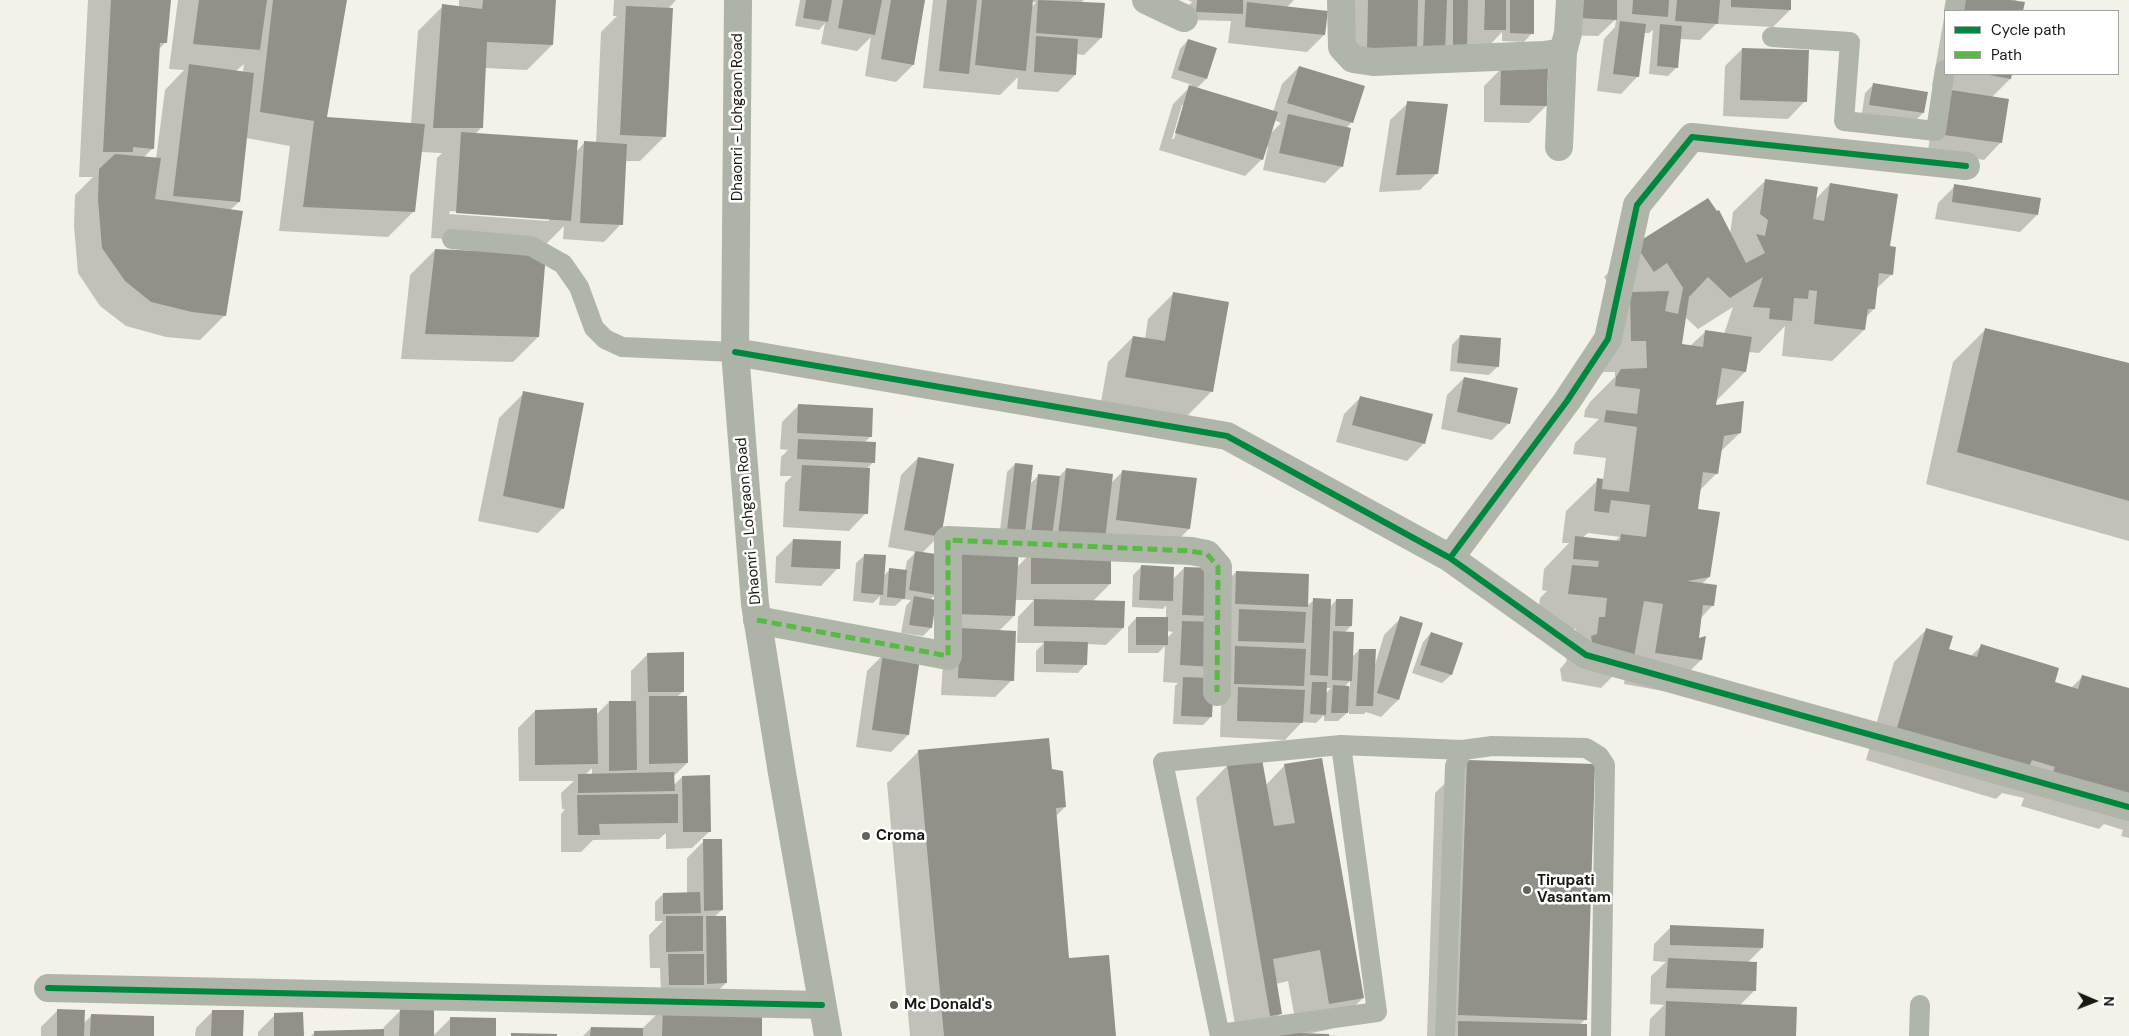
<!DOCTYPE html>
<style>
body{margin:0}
#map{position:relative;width:2129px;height:1036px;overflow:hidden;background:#f2f2e8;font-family:"DM Sans",sans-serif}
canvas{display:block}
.legend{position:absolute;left:1944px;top:10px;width:175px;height:65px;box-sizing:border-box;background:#fff;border:1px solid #a3a3a0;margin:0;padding:6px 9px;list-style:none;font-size:15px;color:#181912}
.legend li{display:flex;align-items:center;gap:10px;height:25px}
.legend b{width:25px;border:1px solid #a3a3a0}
.north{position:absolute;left:2069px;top:976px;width:50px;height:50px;-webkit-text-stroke:4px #fff;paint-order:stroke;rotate:91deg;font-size:14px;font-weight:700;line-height:20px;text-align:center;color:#181912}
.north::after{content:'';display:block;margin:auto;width:18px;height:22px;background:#181912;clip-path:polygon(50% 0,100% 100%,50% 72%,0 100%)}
</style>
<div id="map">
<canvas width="2129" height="1036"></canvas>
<ul class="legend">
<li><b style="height:6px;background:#00873e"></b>Cycle path</li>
<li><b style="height:6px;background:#58b947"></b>Path</li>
</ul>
<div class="north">N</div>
</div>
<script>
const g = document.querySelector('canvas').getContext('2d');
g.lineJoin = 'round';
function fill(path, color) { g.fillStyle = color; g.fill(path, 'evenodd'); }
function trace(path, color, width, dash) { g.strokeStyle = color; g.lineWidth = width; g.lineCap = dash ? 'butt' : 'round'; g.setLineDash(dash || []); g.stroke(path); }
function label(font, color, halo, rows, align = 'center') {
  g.font = font + ' "DM Sans",sans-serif'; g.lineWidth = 5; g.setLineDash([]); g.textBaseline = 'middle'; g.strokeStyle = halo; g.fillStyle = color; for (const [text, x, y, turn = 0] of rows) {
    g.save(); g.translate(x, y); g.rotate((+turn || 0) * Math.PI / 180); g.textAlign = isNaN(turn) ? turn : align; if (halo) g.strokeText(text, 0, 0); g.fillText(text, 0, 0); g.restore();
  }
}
fill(new Path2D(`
 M 88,0 L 169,0 L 166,42 L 158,50 L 153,148 L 144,157 L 156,159 L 165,90 L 184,70 L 169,69 L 178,0 L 345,0 L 326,118 L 411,124 L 418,31 L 443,6 L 459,8 L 459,0 L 555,0 L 552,45 L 527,70 L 485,68 L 481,128 L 475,134 L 576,152 L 584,143 L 596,143 L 601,32 L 617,16 L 613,16 L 614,0 L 676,0 L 668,9 L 665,136 L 640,161 L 625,161 L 621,224 L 604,242 L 563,239 L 564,226 L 545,245 L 431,238 L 437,158 L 442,153 L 420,152 L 413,212 L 388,237 L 279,231 L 290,146 L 246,138 L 239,202 L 230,210 L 225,315 L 200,340 L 166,337 L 126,326 L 100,306 L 78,273 L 74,226 L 75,195 L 93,177 L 79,177 ZM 244,64 L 243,72 L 236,71 ZM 450,211 L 549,218 L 549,221 L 449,214 Z
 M 800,0 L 831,0 L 830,2 L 832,0 L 924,0 L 913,65 L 896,82 L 865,76 L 871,37 L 857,51 L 821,44 L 825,23 L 819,30 L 795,26 Z
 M 933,0 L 1084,0 L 1081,3 L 1101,38 L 1084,55 L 1076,54 L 1075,75 L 1058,92 L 1017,89 L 1018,77 L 1000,95 L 923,88 ZM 1031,2 L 1036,2 L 1031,8 Z
 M 1188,0 L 1294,0 L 1286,8 L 1327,12 L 1324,35 L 1307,52 L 1228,43 L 1231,21 L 1189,20 L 1189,5 L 1192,2 Z
 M 1353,0 L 1533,0 L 1532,33 L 1524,42 L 1502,41 L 1502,32 L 1488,47 L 1350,66 Z
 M 1563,0 L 1790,0 L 1790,10 L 1773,27 L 1716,24 L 1700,40 L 1680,39 L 1677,67 L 1668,76 L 1649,74 L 1653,30 L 1649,33 L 1644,33 L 1638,76 L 1621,94 L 1597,91 L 1604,39 L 1615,27 L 1616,19 L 1598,36 L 1562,35 Z
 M 1949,0 L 2017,0 L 2014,2 L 2023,4 L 2022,11 L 1945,11 Z
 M 1945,12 L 1945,74 L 2011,74 L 2010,79 L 1991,98 L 2001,142 L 1984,160 L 1928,151 L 1934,108 L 1953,89 L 1932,86 Z
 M 1188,40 L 1206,79 L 1196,89 L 1273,112 L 1282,84 L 1299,67 L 1352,122 L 1346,128 L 1342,166 L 1325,183 L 1263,170 L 1268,147 L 1266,146 L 1262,159 L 1245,176 L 1159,150 L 1173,104 L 1192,85 L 1171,78 L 1180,49 ZM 1182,105 L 1185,105 L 1174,139 L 1172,139 ZM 1274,120 L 1281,123 L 1270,134 Z
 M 1742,49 L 1805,101 L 1788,119 L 1723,116 L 1725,66 Z
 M 1501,69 L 1546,106 L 1529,123 L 1484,122 L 1484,86 Z
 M 1873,85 L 1923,113 L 1915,121 L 1862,113 L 1865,93 Z
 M 1408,103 L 1437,173 L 1420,190 L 1379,192 L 1390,120 Z
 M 1765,181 L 1815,200 L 1830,184 L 1888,247 L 1892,274 L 1876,289 L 1874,309 L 1866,317 L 1864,330 L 1832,361 L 1782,356 L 1785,326 L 1759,353 L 1748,352 L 1745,372 L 1716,401 L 1715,407 L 1740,433 L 1720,452 L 1717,473 L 1699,491 L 1697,510 L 1709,577 L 1702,584 L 1713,605 L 1700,619 L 1697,640 L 1705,638 L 1701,660 L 1669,692 L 1624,684 L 1627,662 L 1601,688 L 1562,681 L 1560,669 L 1566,662 L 1568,650 L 1575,643 L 1576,629 L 1537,625 L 1540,598 L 1547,591 L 1542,590 L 1544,569 L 1569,543 L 1562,543 L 1566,511 L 1598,480 L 1603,480 L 1606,458 L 1573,454 L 1575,443 L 1599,419 L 1584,417 L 1585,410 L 1590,402 L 1615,377 L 1615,372 L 1600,372 L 1621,302 L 1604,277 L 1636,245 L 1730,235 L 1733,212 ZM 1733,307 L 1724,334 L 1706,331 L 1690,346 L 1681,345 L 1685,317 L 1698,329 ZM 1588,533 L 1620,537 L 1614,542 L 1582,538 Z
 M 1955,186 L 2037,215 L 2020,232 L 1935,219 L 1938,203 Z
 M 435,250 L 538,337 L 513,362 L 401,359 L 410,275 Z
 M 1173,294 L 1212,391 L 1187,416 L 1101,402 L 1108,362 L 1133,337 L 1145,339 L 1148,319 Z
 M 1985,330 L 2129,364 L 2129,541 L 1926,484 L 1953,362 Z
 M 1460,336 L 1498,366 L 1489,375 L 1450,371 L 1452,345 Z
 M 1464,378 L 1509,423 L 1492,440 L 1441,429 L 1447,395 Z
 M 524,393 L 563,508 L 538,533 L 478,521 L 499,418 Z
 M 1361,397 L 1424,443 L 1407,461 L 1336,442 L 1344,414 Z
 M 799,405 L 871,436 L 864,443 L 873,462 L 867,469 L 866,513 L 849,531 L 783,527 L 785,483 L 792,476 L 780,476 L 781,457 L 788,450 L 780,449 L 782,422 Z
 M 918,458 L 939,536 L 922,553 L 942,556 L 999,538 L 1007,472 L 1015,464 L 1029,485 L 1039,475 L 1058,478 L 1066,469 L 1111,483 L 1123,471 L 1189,529 L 1172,546 L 1104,537 L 1110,584 L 1092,602 L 1123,628 L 1106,645 L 1086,644 L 1086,664 L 1078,673 L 1036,672 L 1036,651 L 1044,643 L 1017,643 L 1018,617 L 1034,600 L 1015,600 L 1014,616 L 999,631 L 1012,680 L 995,697 L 941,695 L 944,646 L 936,594 L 930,600 L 931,628 L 923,636 L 901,633 L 906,606 L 911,600 L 903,599 L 895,606 L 879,605 L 880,596 L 873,603 L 853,601 L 856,563 L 865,555 L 883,576 L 890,570 L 905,571 L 907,561 L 916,552 L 888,547 L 901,475 ZM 1017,551 L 1031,553 L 1017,567 Z
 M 793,540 L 838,568 L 821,586 L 775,583 L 776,557 Z
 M 1142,566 L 1172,580 L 1184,568 L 1213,569 L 1214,666 L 1201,679 L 1211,717 L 1203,725 L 1173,724 L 1175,686 L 1178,683 L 1163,682 L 1165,646 L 1158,653 L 1128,653 L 1128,627 L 1136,618 L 1166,618 L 1166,605 L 1163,609 L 1132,607 L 1133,575 ZM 1167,631 L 1173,632 L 1167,638 Z
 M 1236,572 L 1307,606 L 1314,600 L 1330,607 L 1336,600 L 1351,626 L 1344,633 L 1352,657 L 1359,650 L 1375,665 L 1384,635 L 1401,618 L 1398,700 L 1381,717 L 1366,712 L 1364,714 L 1349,714 L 1349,711 L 1338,721 L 1324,721 L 1324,715 L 1316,723 L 1302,722 L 1285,740 L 1220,737 L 1221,706 L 1226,700 L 1219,589 ZM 1350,681 L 1350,687 L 1344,687 ZM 1326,688 L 1331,688 L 1325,694 Z
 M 1926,630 L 1947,650 L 1970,657 L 1981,646 L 2054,683 L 2071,688 L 2083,676 L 2129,690 L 2129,838 L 2121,836 L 2123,830 L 2104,824 L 2099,829 L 2021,806 L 2024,798 L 2002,793 L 1996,799 L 1866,760 L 1894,662 Z
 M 1431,633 L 1461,644 L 1451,675 L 1442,683 L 1412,673 L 1423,642 Z
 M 648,654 L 683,691 L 677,697 L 687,763 L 673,777 L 673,786 L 682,777 L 710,831 L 692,848 L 666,849 L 666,833 L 659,839 L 593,840 L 581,852 L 561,852 L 561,814 L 565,809 L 562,809 L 561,793 L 574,781 L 519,781 L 518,728 L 535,711 L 596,715 L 609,702 L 631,702 L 631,671 ZM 592,768 L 592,775 L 585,775 Z
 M 884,654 L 918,659 L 908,735 L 891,752 L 856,747 L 867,671 Z
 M 919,751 L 1051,770 L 1065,807 L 1056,816 L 1068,960 L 1115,1036 L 910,1036 L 887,783 Z
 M 1467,762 L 1586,1019 L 1579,1025 L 1586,1036 L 1427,1036 L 1435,793 Z
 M 1285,765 L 1363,998 L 1331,1029 L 1307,1034 L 1339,1036 L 1237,1036 L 1196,798 L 1227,766 L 1266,785 ZM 1288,981 L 1298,1035 L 1261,1033 L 1281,1013 L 1276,984 Z
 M 704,841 L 722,910 L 714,917 L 726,983 L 708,1000 L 661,993 L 660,968 L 650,968 L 649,935 L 663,921 L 655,921 L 655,902 L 663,894 L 687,894 L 687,858 Z
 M 1671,927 L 1762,948 L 1747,963 L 1754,991 L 1740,1005 L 1795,1036 L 1649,1036 L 1650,1019 L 1664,1005 L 1650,1004 L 1651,976 L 1666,962 L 1653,961 L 1654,944 Z
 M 664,1007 L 760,1036 L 583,1036 L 591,1028 L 641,1030 Z
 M 58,1010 L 83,1024 L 91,1016 L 153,1036 L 41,1036 L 41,1027 Z
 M 401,1010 L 432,1036 L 311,1036 L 315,1032 L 383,1030 L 384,1027 Z
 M 213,1011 L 242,1036 L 195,1036 L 196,1028 Z
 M 275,1015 L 303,1036 L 258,1036 L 258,1032 Z
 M 451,1018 L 495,1036 L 433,1036 Z`), '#0003');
fill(new Path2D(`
 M 111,0 L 171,0 L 167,43 L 160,43 L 154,149 L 133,147 L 133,152 L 103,152 Z
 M 199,0 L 267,0 L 260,50 L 193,44 Z
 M 273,0 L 347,0 L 327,117 L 425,124 L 415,212 L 303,207 L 314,121 L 260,112 Z
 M 483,0 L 556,0 L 553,45 L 487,42 L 483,128 L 433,128 L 442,4 L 482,9 Z
 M 806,0 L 832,0 L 828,22 L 803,18 Z
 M 843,0 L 882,0 L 875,35 L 838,28 Z
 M 891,0 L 925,0 L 914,65 L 881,59 Z
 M 947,0 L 977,0 L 969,74 L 939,71 Z
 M 982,0 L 1033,0 L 1026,71 L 975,65 Z
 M 1038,0 L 1105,3 L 1102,38 L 1036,33 Z
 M 1197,0 L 1243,0 L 1243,14 L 1196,12 Z
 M 1368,0 L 1418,0 L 1417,50 L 1367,49 Z
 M 1425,0 L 1447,0 L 1445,53 L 1423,52 Z
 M 1453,0 L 1468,0 L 1467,50 L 1453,50 Z
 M 1485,0 L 1506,0 L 1506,30 L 1484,30 Z
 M 1510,0 L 1534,0 L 1534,34 L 1510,33 Z
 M 1579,0 L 1617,0 L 1617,20 L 1578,18 Z
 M 1633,0 L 1669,0 L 1668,17 L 1632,14 Z
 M 1677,0 L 1720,0 L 1718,24 L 1675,21 Z
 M 1731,0 L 1791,0 L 1791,10 L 1731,7 Z
 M 1961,0 L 2010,0 L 2025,2 L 2023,11 L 1959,11 Z
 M 1247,2 L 1328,11 L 1325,35 L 1245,27 Z
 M 626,6 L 673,8 L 666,137 L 620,135 Z
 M 1620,21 L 1646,24 L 1639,77 L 1613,74 Z
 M 1660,24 L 1682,26 L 1678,68 L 1657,66 Z
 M 1036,36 L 1078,39 L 1076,75 L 1034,72 Z
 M 1188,39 L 1217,48 L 1207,79 L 1178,70 Z
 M 1742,48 L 1809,50 L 1807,102 L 1740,100 Z
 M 189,64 L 254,73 L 240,202 L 173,196 Z
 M 1299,66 L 1365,86 L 1353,123 L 1287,103 Z
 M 1501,68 L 1548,68 L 1547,106 L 1500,105 Z
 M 1984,74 L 2012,74 L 2011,79 Z
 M 1873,83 L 1928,92 L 1924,113 L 1869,105 Z
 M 1189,85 L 1278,112 L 1263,160 L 1175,133 Z
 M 1951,90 L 2009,99 L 2002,143 L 1944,135 Z
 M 1407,101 L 1448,104 L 1438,174 L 1396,175 Z
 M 1288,114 L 1351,128 L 1343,167 L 1279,153 Z
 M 461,132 L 578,140 L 571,221 L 456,213 Z
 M 584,141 L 627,144 L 623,225 L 580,223 Z
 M 115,154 L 161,158 L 155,199 L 243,211 L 226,316 L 192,312 L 151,302 L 125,281 L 102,248 L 98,200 L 99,169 Z
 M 1765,179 L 1818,187 L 1813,219 L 1824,221 L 1830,183 L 1898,194 L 1890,246 L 1896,247 L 1893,275 L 1879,273 L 1875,309 L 1868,309 L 1865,330 L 1814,324 L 1817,291 L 1809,290 L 1808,299 L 1794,298 L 1792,321 L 1769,319 L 1770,308 L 1753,307 L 1763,277 L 1730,298 L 1708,277 L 1689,297 L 1682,344 L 1703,347 L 1705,330 L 1752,337 L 1746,372 L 1722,368 L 1716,405 L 1744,401 L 1741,433 L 1724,436 L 1718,474 L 1703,472 L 1698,509 L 1720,512 L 1710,577 L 1687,581 L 1717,585 L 1714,606 L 1703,605 L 1699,638 L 1706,636 L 1702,660 L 1655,653 L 1663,604 L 1644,601 L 1634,657 L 1593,649 L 1591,636 L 1597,634 L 1599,617 L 1605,617 L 1607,598 L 1568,594 L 1572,565 L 1598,567 L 1599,561 L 1573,559 L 1575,536 L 1620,541 L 1621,534 L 1646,537 L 1650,505 L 1611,500 L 1609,513 L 1594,511 L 1597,478 L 1603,479 L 1602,489 L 1629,492 L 1637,427 L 1604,422 L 1606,410 L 1637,414 L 1640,389 L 1615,386 L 1616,377 L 1621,369 L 1647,368 L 1646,341 L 1631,341 L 1630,292 L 1669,291 L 1665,311 L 1678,314 L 1683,288 L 1667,263 L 1654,272 L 1635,244 L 1708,198 L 1717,211 L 1719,210 L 1746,263 L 1765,253 L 1756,234 L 1765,236 L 1768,220 L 1760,214 Z
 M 1954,184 L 2041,198 L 2038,215 L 1952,202 Z
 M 435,249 L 546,254 L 539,337 L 425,334 Z
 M 1173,292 L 1229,302 L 1213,392 L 1125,377 L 1133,336 L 1165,341 Z
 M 1985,328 L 2129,363 L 2129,501 L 1957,452 Z
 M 1460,335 L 1501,338 L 1499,367 L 1457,363 Z
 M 1464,377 L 1518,388 L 1510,424 L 1457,412 Z
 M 523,391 L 584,403 L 564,509 L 503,496 Z
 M 1360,396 L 1433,414 L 1425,444 L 1352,425 Z
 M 798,404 L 873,408 L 872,437 L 797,433 Z
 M 798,439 L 876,442 L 875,463 L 797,459 Z
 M 918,457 L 954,464 L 941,537 L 904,530 Z
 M 1015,463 L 1033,465 L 1025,532 L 1007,530 Z
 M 802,465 L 870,468 L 868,514 L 799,511 Z
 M 1066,468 L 1113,474 L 1105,539 L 1058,534 Z
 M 1122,470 L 1197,478 L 1190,529 L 1116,520 Z
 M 1038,474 L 1060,476 L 1052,537 L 1031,534 Z
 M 793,539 L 841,541 L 840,569 L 791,567 Z
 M 957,543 L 1019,546 L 1015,616 L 954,614 Z
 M 915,551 L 943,555 L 937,595 L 909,590 Z
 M 1031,551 L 1111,552 L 1111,584 L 1031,584 Z
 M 864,554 L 886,555 L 883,595 L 861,593 Z
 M 1141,565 L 1174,567 L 1173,601 L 1139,600 Z
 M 1184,567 L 1214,568 L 1212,616 L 1182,615 Z
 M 889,568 L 907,570 L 905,599 L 887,597 Z
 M 1236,571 L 1309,574 L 1308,607 L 1235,604 Z
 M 914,596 L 936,600 L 932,628 L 909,625 Z
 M 1313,598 L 1331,599 L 1328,676 L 1310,675 Z
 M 1034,599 L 1125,601 L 1124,628 L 1034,626 Z
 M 1336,599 L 1353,599 L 1352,626 L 1335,626 Z
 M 1239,609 L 1306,612 L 1304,643 L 1238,641 Z
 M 1400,616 L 1423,623 L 1399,700 L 1377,693 Z
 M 1136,617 L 1168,617 L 1168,645 L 1136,645 Z
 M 1182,621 L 1217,622 L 1215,667 L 1180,665 Z
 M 960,628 L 1016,631 L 1014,681 L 958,678 Z
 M 1926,628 L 1953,636 L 1949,649 L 1977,657 L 1981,644 L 2059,668 L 2055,682 L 2078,689 L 2082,675 L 2129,688 L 2129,797 L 2052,774 L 2055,767 L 2032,760 L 2029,767 L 1897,728 Z
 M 1333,631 L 1354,632 L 1352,681 L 1332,680 Z
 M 1431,632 L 1463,643 L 1452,675 L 1420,665 Z
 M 1044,641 L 1088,642 L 1087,665 L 1044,664 Z
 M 1235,646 L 1306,649 L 1304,686 L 1234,684 Z
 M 1359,649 L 1376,649 L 1373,706 L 1356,706 Z
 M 684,652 L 684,692 L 648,692 L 647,653 Z
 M 883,653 L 920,658 L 909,735 L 872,730 Z
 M 1183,677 L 1214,678 L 1212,717 L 1181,716 Z
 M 1312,682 L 1327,682 L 1326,715 L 1310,714 Z
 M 1333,685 L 1349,686 L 1348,713 L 1331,713 Z
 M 1238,687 L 1305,690 L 1303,723 L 1237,721 Z
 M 649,696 L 687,696 L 688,763 L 649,764 Z
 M 609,701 L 636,701 L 637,770 L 609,771 Z
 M 597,708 L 598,764 L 535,765 L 535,710 Z
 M 1049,738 L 1052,769 L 1063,771 L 1066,807 L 1056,808 L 1069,958 L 1109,955 L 1116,1036 L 944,1036 L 918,750 Z
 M 1322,758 L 1364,998 L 1329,1004 L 1320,950 L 1273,959 L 1282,1014 L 1270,1016 L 1227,765 L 1262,759 L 1274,826 L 1295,823 L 1284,764 Z
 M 1467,760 L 1595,764 L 1587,1020 L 1458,1015 Z
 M 674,772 L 675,791 L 578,793 L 578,774 Z
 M 710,775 L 711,832 L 683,832 L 682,776 Z
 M 678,794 L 678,823 L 599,824 L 600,835 L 578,835 L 577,795 Z
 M 703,839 L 722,839 L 723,910 L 704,911 Z
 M 700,892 L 701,913 L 663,914 L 663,893 Z
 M 666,916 L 703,916 L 703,951 L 666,952 Z
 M 706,916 L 726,916 L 727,983 L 707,984 Z
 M 1670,925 L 1764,929 L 1763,948 L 1670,945 Z
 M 668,954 L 704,954 L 704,985 L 669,985 Z
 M 1668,958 L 1757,962 L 1756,991 L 1666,988 Z
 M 1666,1001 L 1797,1007 L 1796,1036 L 1665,1036 Z
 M 663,1006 L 762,1009 L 762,1036 L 662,1036 Z
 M 57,1009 L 85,1010 L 84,1036 L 57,1036 Z
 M 400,1009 L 434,1010 L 434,1036 L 399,1036 Z
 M 212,1010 L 244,1010 L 243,1036 L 211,1036 Z
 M 303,1012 L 304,1036 L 274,1036 L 274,1013 Z
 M 91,1014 L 154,1016 L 154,1036 L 90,1036 Z
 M 450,1017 L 496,1018 L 496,1036 L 450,1036 Z
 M 1458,1021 L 1587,1024 L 1587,1036 L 1458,1036 Z
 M 591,1027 L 643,1028 L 643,1036 L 590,1036 Z
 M 384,1029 L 384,1036 L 314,1036 L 314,1031 Z
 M 1242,1031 L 1329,1034 L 1329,1036 L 1242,1036 Z
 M 511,1033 L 557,1034 L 557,1036 L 511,1036 Z`), '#929189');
trace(new Path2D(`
 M 1954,11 L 1956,0
 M 1772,37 L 1850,42 L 1844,121 L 1936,131 L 1945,70
 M 452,239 L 531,246 L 563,264 L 579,287 L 594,328 L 605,339 L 622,347 L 735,352
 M 1341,745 L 1463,750 L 1492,746 L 1586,748 L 1599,756 L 1605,765 L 1601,1036
 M 1220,1034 L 1377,1012 L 1341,745 L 1163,762 L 1220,1036
 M 1445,1036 L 1455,766 L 1463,750
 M 1919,1036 L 1920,1005`), '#b0b5aa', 20);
trace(new Path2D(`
 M 1146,0 L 1184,18
 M 1341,0 L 1342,47 L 1353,59 L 1373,62 L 1544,55 L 1563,52 L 1568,33 L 1570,0
 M 1559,147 L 1563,52
 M 735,352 L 1227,436 L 1450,558 L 1586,655 L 2129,807
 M 1450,558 L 1567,401 L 1608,339 L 1637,205 L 1692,137 L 1966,166
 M 757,620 L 948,656 L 948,540 L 1191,551 L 1207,554 L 1218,567 L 1217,692
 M 48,988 L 822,1005`), '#b0b5aa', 28);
trace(new Path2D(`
 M 738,0 L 735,352 L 755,604 L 782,773 L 828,1036`), '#aeb3a7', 28);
trace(new Path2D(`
 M 757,620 L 948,656 L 948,540 L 1191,551 L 1207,554 L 1218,567 L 1217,692`), '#58b947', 5, [10, 5]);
trace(new Path2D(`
 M 735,352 L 1227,436 L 1450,558 L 1586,655 L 2129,807
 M 1450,558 L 1567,401 L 1608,339 L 1637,205 L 1692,137 L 1966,166
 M 48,988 L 822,1005`), '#00873e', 6);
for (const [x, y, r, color] of [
 [866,836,5,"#64655d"],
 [1527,890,5,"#64655d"],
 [894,1005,5,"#64655d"]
]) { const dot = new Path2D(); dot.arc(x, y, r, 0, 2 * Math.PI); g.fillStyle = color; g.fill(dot); trace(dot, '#fff', 2); }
label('15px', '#181912', '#fff', [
 ["Dhaonri - Lohgaon Road",738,117,-90],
 ["Dhaonri - Lohgaon Road",749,521,-95]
]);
label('bold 15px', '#181912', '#fff', [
 ["Croma",876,836],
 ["Tirupati",1537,881],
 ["Vasantam",1537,898],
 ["Mc Donald's",904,1005]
], 'left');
</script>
